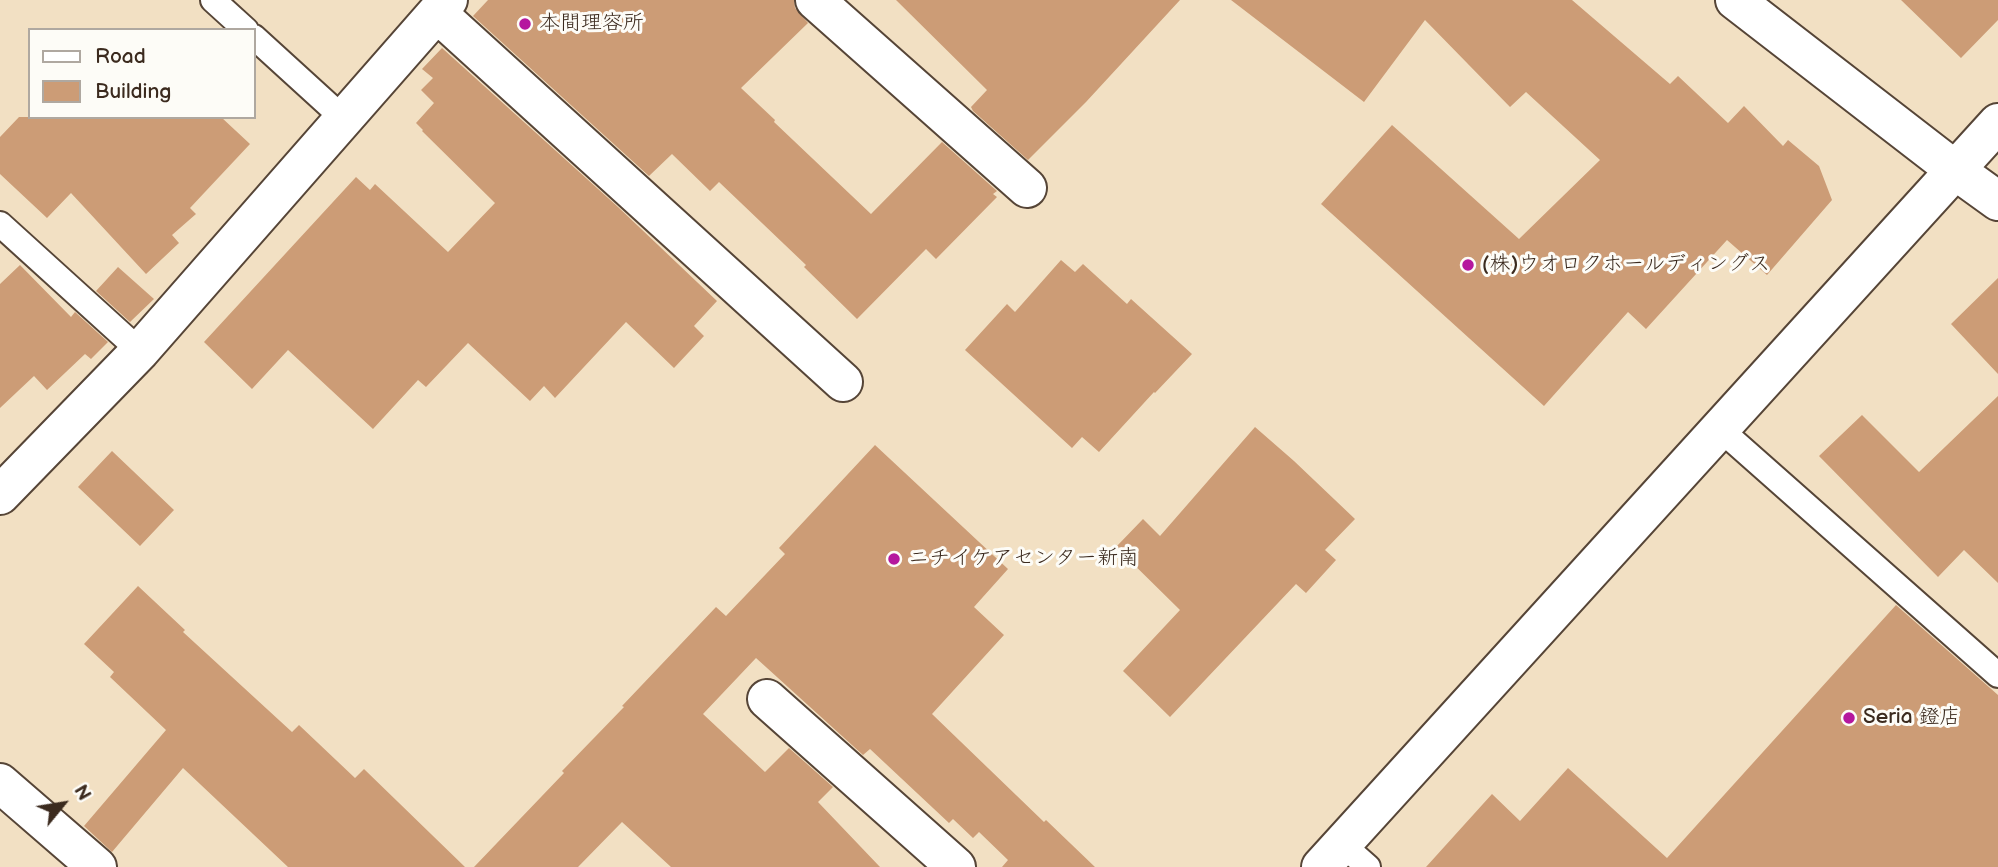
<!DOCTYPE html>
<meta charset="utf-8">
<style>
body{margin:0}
#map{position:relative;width:1998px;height:867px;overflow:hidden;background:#f2e0c3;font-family:"Balsamiq Sans",sans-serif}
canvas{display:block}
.legend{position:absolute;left:28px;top:28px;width:228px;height:91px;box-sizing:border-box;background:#fdfcf7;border:2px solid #afa8a0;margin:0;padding:9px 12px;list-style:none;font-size:21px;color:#3b2a1e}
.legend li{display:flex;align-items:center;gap:14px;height:35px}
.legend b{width:35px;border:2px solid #afa8a0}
.north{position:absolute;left:28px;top:769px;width:70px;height:70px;-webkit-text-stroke:5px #fdfcf7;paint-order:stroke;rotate:60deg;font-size:19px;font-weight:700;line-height:28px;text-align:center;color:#3b2a1e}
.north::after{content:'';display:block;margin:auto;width:24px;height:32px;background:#3b2a1e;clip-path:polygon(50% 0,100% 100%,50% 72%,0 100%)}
</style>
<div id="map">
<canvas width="1998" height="867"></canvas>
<ul class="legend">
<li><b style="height:9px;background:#fff"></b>Road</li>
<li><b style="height:19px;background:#cc9c76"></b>Building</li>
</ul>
<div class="north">N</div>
</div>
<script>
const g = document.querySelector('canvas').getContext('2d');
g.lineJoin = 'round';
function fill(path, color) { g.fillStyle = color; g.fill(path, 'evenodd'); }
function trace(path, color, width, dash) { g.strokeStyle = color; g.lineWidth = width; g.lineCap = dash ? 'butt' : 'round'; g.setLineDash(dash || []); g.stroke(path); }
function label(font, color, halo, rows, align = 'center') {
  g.font = font + ' "Balsamiq Sans","Klee One",sans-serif'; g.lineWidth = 6; g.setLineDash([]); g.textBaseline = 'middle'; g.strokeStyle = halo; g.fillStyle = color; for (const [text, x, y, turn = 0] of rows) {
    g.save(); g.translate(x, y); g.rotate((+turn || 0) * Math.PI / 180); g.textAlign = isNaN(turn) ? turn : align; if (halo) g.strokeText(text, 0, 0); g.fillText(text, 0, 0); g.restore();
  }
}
fill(new Path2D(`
 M 488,0 L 794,0 L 795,8 L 808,23 L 741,88 L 775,120 L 774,122 L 871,214 L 942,142 L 997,191 L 993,194 L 997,197 L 936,259 L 926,249 L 857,319 L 804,267 L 806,265 L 719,182 L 710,191 L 672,154 L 649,176 L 473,16 Z
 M 896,0 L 1180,0 L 1086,102 L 1028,160 L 973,111 L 971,107 L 987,90 Z
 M 1231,0 L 1572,0 L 1670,84 L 1678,76 L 1728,123 L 1744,106 L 1783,146 L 1788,140 L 1819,166 L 1832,200 L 1767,275 L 1727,240 L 1646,329 L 1628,312 L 1544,406 L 1321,204 L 1392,125 L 1519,239 L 1600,160 L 1526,92 L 1510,107 L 1425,20 L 1364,102 Z
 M 1901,0 L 1998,0 L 1998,20 L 1961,58 Z
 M 442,48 L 618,207 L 717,301 L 694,326 L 704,336 L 674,368 L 626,322 L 555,398 L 544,386 L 530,401 L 468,343 L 426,387 L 418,380 L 373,429 L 288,350 L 252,389 L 204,342 L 356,177 L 370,190 L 375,184 L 448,252 L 495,203 L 422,131 L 423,130 L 416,123 L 434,103 L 421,90 L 433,78 L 422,69 Z
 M 19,117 L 221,117 L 250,144 L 190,208 L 196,214 L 172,235 L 179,243 L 146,274 L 71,193 L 47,218 L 0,174 L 0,137 Z
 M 1061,260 L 1075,272 L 1083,264 L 1127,304 L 1131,299 L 1192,354 L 1155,393 L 1154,392 L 1099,452 L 1082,437 L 1072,448 L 965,350 L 1007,304 L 1015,312 Z
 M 20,265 L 71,317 L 75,312 L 108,342 L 91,359 L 85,354 L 47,390 L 34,376 L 0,408 L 0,284 Z
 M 118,267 L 154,299 L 130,322 L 96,291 Z
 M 1998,278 L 1998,374 L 1951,324 Z
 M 1998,396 L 1998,583 L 1964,550 L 1938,577 L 1819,456 L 1862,415 L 1919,472 Z
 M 1255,427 L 1294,461 L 1355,519 L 1325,550 L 1336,560 L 1306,593 L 1296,584 L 1170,717 L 1123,671 L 1180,610 L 1116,547 L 1143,519 L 1160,536 Z
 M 875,445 L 1008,569 L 974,607 L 1004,635 L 932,714 L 1044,822 L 1046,820 L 1095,867 L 1002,867 L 1008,860 L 979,832 L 973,838 L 953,819 L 949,823 L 870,749 L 863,755 L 756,658 L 703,714 L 765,772 L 789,748 L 833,787 L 818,802 L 880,867 L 671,867 L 622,822 L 578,867 L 474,867 L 564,773 L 562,771 L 624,707 L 622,706 L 716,607 L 726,616 L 785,554 L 779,548 Z
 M 112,451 L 174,510 L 140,546 L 78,487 Z
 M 138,586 L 185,630 L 183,632 L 292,732 L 299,725 L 355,778 L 364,769 L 465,867 L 288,867 L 183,768 L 112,852 L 84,826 L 166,730 L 110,677 L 114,672 L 84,644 Z
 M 1896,605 L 1998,695 L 1998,867 L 1426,867 L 1492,794 L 1520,821 L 1568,768 L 1667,858 Z`), '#cc9c76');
const service = new Path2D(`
 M 213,0 L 246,30
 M 254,37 L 344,119
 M 0,224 L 140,351
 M 1720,429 L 1998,675
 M 1342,844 L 1368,867`);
const minor = new Path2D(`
 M 815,0 L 1027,188
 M 437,13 L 843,382
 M 0,495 L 140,351 L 448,0
 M 767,699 L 956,867
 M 0,783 L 97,867`);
const tertiary = new Path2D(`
 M 1735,0 L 1955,170 L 1998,201
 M 1321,867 L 1998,123`);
trace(service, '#564537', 28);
trace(minor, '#564537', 42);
trace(tertiary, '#564537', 42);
trace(service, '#fff', 24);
trace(minor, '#fff', 38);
trace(tertiary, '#fff', 38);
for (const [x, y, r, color] of [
 [525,24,7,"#b5179e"],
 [1468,265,7,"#b5179e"],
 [894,559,7,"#b5179e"],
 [1849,718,7,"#b5179e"]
]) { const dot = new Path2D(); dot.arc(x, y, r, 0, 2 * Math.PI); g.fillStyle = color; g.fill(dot); trace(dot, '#fdfcf7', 2.5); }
label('21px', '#3b2a1e', '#fdfcf7', [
 ["本間理容所",539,24],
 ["(株)ウオロクホールディングス",1482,265],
 ["ニチイケアセンター新南",908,559],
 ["Seria 鐙店",1863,718]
], 'left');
</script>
